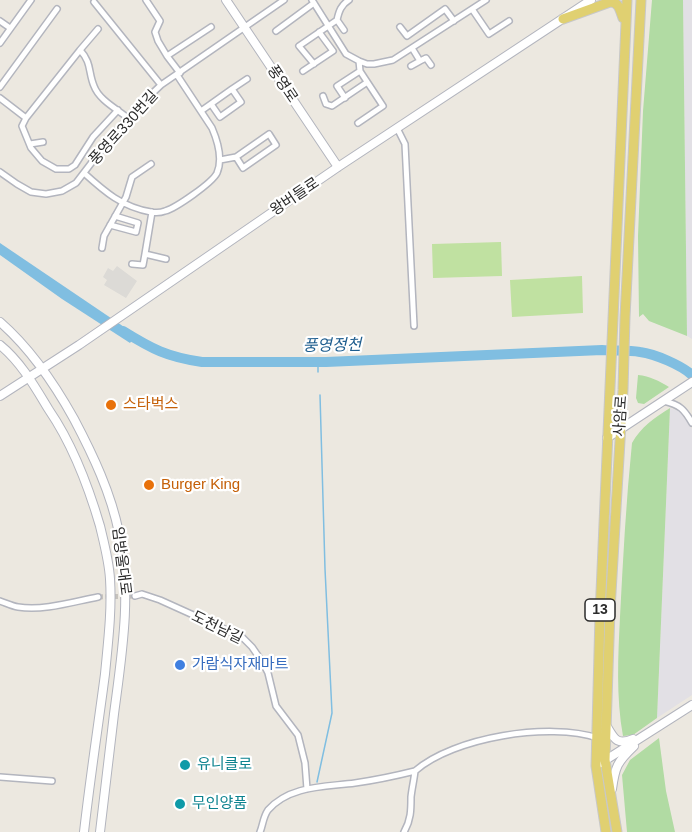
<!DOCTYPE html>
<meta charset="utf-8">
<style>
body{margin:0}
canvas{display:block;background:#ece8e0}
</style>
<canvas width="692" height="832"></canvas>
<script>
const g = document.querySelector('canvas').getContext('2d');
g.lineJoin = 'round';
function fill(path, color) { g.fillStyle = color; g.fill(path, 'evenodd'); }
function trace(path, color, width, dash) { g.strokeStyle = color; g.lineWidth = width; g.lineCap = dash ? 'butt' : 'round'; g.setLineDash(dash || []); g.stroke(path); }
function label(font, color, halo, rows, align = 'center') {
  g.font = font + ' Helvetica,"Noto Sans KR",sans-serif'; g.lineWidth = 4.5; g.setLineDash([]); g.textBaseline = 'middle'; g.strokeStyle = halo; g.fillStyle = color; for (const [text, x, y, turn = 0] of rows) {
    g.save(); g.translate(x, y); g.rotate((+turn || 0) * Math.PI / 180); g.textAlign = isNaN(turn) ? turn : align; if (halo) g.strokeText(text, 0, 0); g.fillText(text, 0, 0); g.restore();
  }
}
fill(new Path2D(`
 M 683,0 L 692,0 L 692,339 L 687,336 Z
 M 670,408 L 682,412 L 692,429 L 692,695 L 657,718 Z`), '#e2e0e5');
fill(new Path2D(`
 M 652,0 L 683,0 L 687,336 L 649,321 L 643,314 L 639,317 L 638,236 L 643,111 Z
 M 638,375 C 650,376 659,381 669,387 L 644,404 L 638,403 L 636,398 Z
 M 670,408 L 657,718 L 633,735 L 623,736 C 616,698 618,656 620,617 C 623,559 626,501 632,443 C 641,427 654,418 670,408 Z
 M 659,738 L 666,791 L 675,832 L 627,832 L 622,775 L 630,760 Z`), '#b1dba3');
fill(new Path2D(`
 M 501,242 L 502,276 L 433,278 L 432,244 Z
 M 582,276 L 583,313 L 512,317 L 510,280 Z`), '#c0e1a1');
fill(new Path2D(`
 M 117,266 L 137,281 L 126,298 L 104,285 L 107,280 L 103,277 L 108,268 L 113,271 Z`), '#dcdad6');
fill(new Path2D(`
 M 0,243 L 136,335 L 130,343 L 62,299 L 0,255 Z`), '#80bee1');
trace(new Path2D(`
 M 318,362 L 318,372
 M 317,782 L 332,713 L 325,569 L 320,395`), '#80bee1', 1.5);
trace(new Path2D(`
 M 123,331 C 152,349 167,357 202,362 L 326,362 L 602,350 C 615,351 628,350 640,352 C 655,354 681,365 692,375`), '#80bee1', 10);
trace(new Path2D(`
 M 98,597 L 135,596`), '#c6c2bc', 5, [5, 2.5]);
const street = new Path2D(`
 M 146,0 L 160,21 L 155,32 L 158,41 L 167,56
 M 312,0 L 346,54 L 359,61 L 367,64 L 374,64 L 393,60 L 486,0
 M 94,2 L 161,85
 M 472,9 L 489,34 L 509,21
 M 337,20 L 344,30
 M 0,21 L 10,28
 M 400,27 L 407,36 L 445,9 L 454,21
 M 98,29 L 80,50 C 92,63 88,72 94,86 C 99,100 117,109 128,118
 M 276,31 L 314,3
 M 0,43 L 31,0
 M 412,48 L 420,61 L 426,58 L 431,65
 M 314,64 L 299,46 L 337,20 C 339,11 341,5 349,0
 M 411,66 L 420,61
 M 303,71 L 333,51 L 319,32
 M 180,73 L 167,56 L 211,27
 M 0,87 L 57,9
 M 232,89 L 247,79
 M 323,96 L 326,104 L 332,106 L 366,83
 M 0,98 L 26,118 L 80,50
 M 345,98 L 337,86 L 360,71
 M 201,111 L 232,89 L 241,102 L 220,117 L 211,104
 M 26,118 L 22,126 L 31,148 L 42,161 L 56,169 L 69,169 L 75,165 L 93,137 L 118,110
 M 358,123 L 383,106 L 360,71 L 359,61
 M 397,128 L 405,144 L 414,326
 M 30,144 L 43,142
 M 220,160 L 236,157 L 269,134 L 276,145 L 243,168 L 236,157
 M 0,172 L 17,184 L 31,192 L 46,194 L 62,191 L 76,183 L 112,136 L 139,106 L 161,85 L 284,0
 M 84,173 C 105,192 122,207 151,212 C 156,213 160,213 165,211 C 176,208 212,183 217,173 C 223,159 218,142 212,128 L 177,75
 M 152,212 L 145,254 L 166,259
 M 110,225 L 136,232 L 138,223 L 115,216
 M 102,248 L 104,236 L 126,197 L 132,177 L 151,164
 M 132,264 L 143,265 L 145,254
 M 664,401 C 680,405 684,409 692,423
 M 135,596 L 142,594 L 160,600 L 242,637 L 252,647 L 263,663 L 268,673 L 276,706 L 298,735 L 305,763 L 307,789
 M 0,601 C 6,603 12,606 18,607 C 44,611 72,602 98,597
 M 0,777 L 52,781
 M 260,832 C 263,825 263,817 268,810 C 290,785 326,787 355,783 C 376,780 395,776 415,771
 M 404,832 C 411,820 411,810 411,797 C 412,788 414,780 415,771 C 454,737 549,722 598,738`);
const secondary = new Path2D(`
 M 226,0 L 338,167
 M 0,322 C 31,349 54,383 74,419 C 93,455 111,493 119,533 C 132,594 122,653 114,714 C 109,753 105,793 100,832
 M 0,345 C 21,362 35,387 49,410 C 73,445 88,485 100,526 C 104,543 109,561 110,579 C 112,611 108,642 105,674 C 98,727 90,779 84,832
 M 0,396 L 79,345 L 338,167 L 591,0
 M 607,438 L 692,382
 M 606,725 C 614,738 616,746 633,739
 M 601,763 L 692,705
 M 612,789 C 615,767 617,762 634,746`);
const primary = new Path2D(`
 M 563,19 L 610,2 C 619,2 620,10 623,18
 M 606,832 L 596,766 L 600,615 L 627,0
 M 617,832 L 605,760 L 610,610 L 623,390 L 625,317 L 641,0`);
trace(street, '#b3b5be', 8);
trace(secondary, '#b3b5be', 10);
trace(primary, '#c8c8c8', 11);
trace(street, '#fff', 5);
trace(secondary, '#fff', 8);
trace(primary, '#e0d071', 9);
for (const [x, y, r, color] of [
 [111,405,6,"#e8710a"],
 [149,485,6,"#e8710a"],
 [180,665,6,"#3f7fe0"],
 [185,765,6,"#0f9aa8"],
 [180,804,6,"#0f9aa8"]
]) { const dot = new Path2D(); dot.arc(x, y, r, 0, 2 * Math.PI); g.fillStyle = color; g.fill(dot); trace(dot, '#fff', 2); }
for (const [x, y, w] of [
 [600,610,30]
]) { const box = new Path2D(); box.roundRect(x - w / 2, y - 11, w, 22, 4.5); g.fillStyle = '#fff'; g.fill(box); trace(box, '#2c2c2c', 1.5); }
label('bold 14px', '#2c2c2c', null, [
 ["13",600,610]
]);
label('15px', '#2c2c2c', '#fff', [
 ["풍영로",282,84,56],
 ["풍영로330번길",124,128,-48],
 ["왕버들로",295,197,-34],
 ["사암로",621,416,-86],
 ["임방울대로",121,561,83],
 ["도천남길",217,628,26]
]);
label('15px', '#c56008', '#fff', [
 ["스타벅스",123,405],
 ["Burger King",161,485]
], 'left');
label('15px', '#366cbe', '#fff', [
 ["가람식자재마트",192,665]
], 'left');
label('15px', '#0d838f', '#fff', [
 ["유니클로",197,765],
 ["무인양품",192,804]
], 'left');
label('italic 16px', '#1e5d8e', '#fff', [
 ["풍영정천",332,346,-1]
]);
</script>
